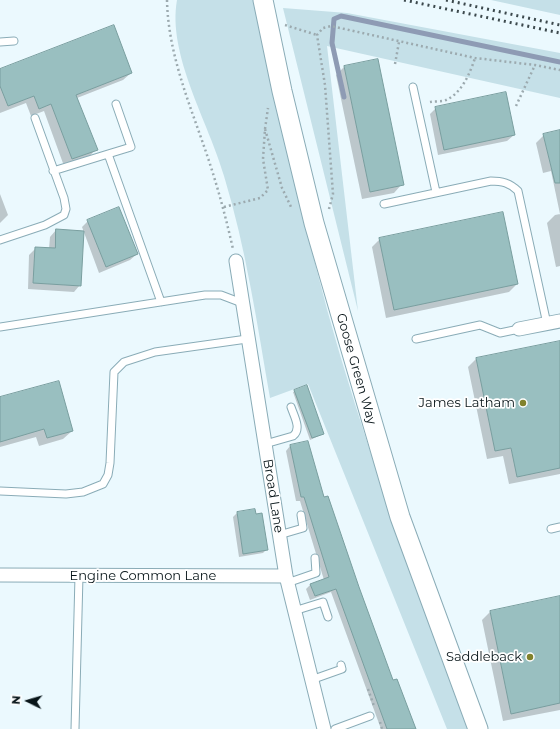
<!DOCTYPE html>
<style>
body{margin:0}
#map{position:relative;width:560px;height:729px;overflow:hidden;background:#ebf9fe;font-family:Montserrat,sans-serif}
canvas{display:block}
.north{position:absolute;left:8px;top:681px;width:40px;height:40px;-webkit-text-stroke:3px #fff;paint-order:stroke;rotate:275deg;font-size:11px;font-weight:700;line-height:16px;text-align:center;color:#081519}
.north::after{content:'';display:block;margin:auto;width:14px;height:18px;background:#081519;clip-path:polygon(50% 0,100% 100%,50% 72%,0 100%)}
</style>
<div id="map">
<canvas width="560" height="729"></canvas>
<div class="north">N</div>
</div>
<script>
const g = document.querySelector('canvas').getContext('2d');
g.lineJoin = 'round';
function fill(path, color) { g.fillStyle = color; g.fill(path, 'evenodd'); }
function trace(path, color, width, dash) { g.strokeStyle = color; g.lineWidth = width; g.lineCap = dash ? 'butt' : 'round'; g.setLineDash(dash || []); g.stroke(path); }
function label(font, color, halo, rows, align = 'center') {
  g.font = font + ' Montserrat,sans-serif'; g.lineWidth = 3.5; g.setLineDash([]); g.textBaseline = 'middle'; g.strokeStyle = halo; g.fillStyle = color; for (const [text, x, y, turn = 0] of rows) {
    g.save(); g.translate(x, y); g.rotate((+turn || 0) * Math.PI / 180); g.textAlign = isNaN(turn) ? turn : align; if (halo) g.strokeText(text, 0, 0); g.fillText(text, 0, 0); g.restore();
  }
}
fill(new Path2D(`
 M 177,0 L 253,0 L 254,4 L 258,4 C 283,122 306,240 340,355 C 378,482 422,605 468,729 L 447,729 L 308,384 L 270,398 C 257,323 246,248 224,176 C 209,123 167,55 177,0 Z
 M 491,0 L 560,0 L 560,15 Z
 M 283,8 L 347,13 L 560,53 L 560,98 L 327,46 L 358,311 Z`), '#c5e0e8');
fill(new Path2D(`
 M 345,66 L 402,184 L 394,193 L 362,199 L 336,75 Z
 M 0,70 L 131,73 L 123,80 L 77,98 L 96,149 L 89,157 L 64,166 L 44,111 L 31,116 L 26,103 L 0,113 Z
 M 436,108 L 514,135 L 507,141 L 438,155 L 430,114 Z
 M 560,131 L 560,266 L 556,267 L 547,223 L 555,215 L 560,214 L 551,171 L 543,173 L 536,143 L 544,135 Z
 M 0,194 L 8,215 L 0,223 Z
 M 88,221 L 137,254 L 130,260 L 99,273 L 82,227 Z
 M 56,230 L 80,285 L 74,292 L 28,289 L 29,255 L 36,248 L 49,249 L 50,237 Z
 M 380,239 L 517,284 L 509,292 L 386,318 L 372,247 Z
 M 560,342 L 560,474 L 509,484 L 503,456 L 487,459 L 468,367 L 476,359 Z
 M 295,391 L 323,434 L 321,435 L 310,440 L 293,392 Z
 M 0,398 L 72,431 L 63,439 L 39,446 L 36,437 L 0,447 Z
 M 307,442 L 323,498 L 393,682 L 415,729 L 381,729 L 331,592 L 310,600 L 306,589 L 311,584 L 324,580 L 300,501 L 296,501 L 286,451 L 290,446 Z
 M 237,513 L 267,549 L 263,553 L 239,557 L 233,517 Z
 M 560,598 L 560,710 L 503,721 L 482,620 L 490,612 Z`), '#0003');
trace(new Path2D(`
 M 344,97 L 332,43 L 334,19 L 341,16 L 560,62`), '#8e9bb4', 5);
const building = new Path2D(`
 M 114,25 L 132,73 L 76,95 L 98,150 L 72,159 L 51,104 L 39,109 L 34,96 L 8,106 L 0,86 L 0,69 Z
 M 378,59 L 404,185 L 370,192 L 344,66 Z
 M 506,92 L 515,135 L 444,150 L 435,107 Z
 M 560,130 L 560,183 L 555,183 L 543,134 Z
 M 119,207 L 138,254 L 106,267 L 87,220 Z
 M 503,212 L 518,284 L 394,310 L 379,238 Z
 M 56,229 L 84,231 L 81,286 L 33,283 L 35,247 L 55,248 Z
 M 560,341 L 560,468 L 517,477 L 511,448 L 495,451 L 476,358 Z
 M 59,381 L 73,431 L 47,438 L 44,429 L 0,442 L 0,397 Z
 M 307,385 L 324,434 L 312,438 L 294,390 Z
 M 308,441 L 324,497 L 328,496 L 359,587 L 393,680 L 397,679 L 416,729 L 387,729 L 336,589 L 315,596 L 310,584 L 329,577 L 304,497 L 301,497 L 290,445 Z
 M 255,509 L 256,514 L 262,513 L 268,550 L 243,554 L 237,512 Z
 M 560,596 L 560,703 L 511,714 L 490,611 Z`);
fill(building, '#99bfc0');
trace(building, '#799e9f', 1);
const lane = new Path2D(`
 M 0,42 L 14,41
 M 413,87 L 436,192
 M 108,154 L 131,147 L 116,104
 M 53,171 L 108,154 L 161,302
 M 384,204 L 491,181 C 502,181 510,183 518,191 L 547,324
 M 0,240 L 45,225 L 64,215 L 66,209 L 64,198 L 35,118
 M 0,327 L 205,295 L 221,295 L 242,303
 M 416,339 L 480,325 L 500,333 L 519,329
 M 265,444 L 293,436 C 302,429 294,416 291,407
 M 0,491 L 66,494 L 83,492 L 103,484 L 108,475 L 110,463 L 114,372 L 124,362 L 155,352 L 247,339
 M 551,529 L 560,527
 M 279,535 L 303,528 L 301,515
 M 287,583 L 316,573 L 315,558
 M 294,611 L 323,602 L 328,617
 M 311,680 L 342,669 L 341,665
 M 75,729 L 79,576
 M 335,729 L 370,716`);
const street = new Path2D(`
 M 236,261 L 286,576 L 324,729
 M 519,329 L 560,321
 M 0,575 L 286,576`);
const secondary = new Path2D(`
 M 263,0 L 282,91 L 314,223 L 400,517 L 478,729`);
trace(lane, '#8aacb7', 9);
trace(street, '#8aacb7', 15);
trace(secondary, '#8aacb7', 21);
trace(new Path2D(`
 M 167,0 C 168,55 191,107 208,158 C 218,188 226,218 233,249
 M 285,25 L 317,35
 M 395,64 L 399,42
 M 430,102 C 435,101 442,102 446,100 C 462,93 470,73 475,58
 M 516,106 L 535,65
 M 265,129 L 268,108
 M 224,207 L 260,198 L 268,190 L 263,159 L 265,129 L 282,188 L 292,209
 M 329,209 L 333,194 L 325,85 L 317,35 L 323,28 L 331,26 L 475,58 L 535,65 L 560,70
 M 368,689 L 374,706
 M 380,722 L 382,729`), '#9caaaf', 2.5, [2, 3]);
trace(lane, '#fff', 7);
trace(street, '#fff', 13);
trace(secondary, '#fff', 19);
trace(new Path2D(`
 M 404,0 L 560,33
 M 446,0 L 560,25`), '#3c494d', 3, [2, 4]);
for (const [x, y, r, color] of [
 [523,403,4,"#81822c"],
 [530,657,4,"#81822c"]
]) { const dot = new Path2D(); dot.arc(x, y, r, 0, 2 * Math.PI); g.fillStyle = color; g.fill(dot); trace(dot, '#fff', 1.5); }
label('13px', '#081519', '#fff', [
 ["Goose Green Way",356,369,74],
 ["Broad Lane",273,496,81],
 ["Engine Common Lane",143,576]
]);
label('13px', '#081519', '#fff', [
 ["James Latham",515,403],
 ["Saddleback",522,657]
], 'right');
</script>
